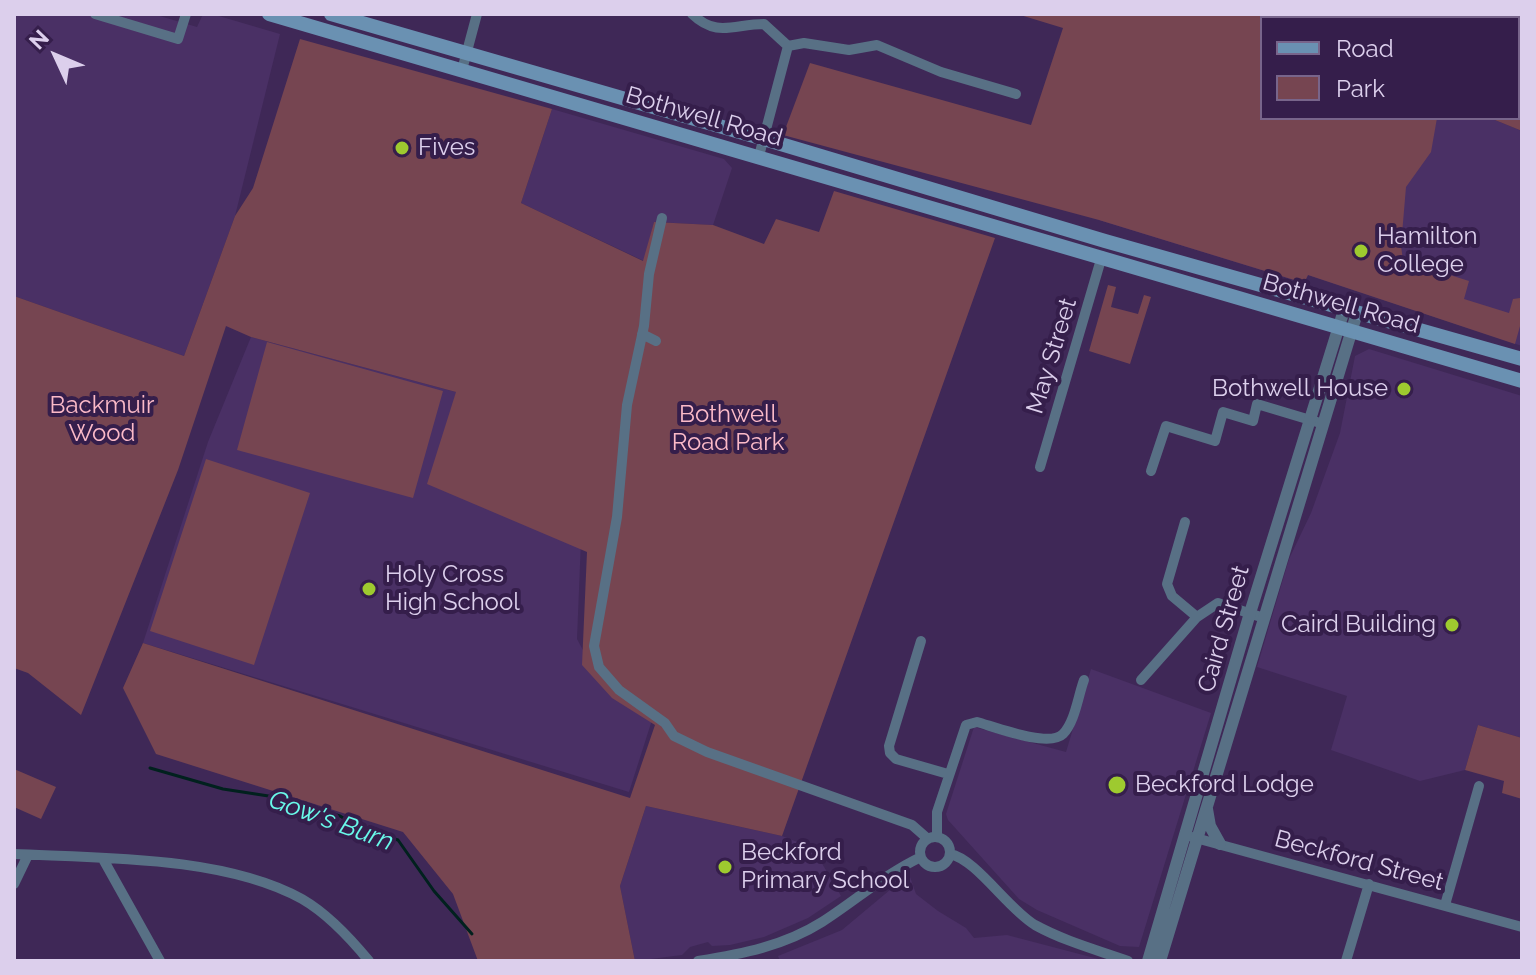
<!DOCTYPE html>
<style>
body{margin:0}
#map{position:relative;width:1536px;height:975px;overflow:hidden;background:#3f2857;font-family:Raleway,sans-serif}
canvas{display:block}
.frame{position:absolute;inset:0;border:16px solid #dccfec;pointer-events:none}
.legend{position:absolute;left:1260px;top:16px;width:260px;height:104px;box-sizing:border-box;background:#351e4b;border:2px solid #78658b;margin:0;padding:10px 14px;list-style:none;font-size:24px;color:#dccfec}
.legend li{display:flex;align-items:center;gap:16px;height:40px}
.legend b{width:40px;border:2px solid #78658b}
.north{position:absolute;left:16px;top:16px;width:80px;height:80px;-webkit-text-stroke:6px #351e4b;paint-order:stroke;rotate:314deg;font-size:22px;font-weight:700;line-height:32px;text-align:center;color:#dccfec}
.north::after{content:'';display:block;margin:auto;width:28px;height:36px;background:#dccfec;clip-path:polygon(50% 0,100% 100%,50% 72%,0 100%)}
</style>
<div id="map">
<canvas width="1536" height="975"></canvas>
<div class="frame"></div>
<ul class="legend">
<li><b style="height:10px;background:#6a91b2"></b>Road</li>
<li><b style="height:22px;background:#764551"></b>Park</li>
</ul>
<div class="north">N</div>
</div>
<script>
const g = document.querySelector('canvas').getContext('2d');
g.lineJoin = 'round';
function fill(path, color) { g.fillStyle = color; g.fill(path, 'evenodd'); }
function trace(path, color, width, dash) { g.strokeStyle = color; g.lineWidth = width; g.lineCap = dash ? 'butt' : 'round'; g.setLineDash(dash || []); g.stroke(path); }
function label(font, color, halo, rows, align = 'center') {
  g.font = font + ' Raleway,sans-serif'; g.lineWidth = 8; g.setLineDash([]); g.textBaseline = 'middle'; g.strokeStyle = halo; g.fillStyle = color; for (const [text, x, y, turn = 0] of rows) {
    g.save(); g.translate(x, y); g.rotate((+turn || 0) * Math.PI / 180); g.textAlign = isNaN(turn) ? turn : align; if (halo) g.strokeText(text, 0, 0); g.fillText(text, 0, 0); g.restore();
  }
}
fill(new Path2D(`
 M 14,14 L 153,14 L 197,27 L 203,14 L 212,14 L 280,34 L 235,216 L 184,356 L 14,296 Z
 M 552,109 L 724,159 L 732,168 L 713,225 L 654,222 L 644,261 L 521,203 Z
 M 1263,118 L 1490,118 L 1522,131 L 1522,346 L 1308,275 L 1304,283 L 1099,220 L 1127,144 Z
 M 251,337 L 456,392 L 581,540 L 577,639 L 592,667 L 652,720 L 629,792 L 143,643 L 208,442 Z
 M 1369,349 L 1522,396 L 1522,738 L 1478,725 L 1465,770 L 1420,781 L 1331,750 L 1347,696 L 1257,667 L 1289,559 L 1311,513 L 1340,433 L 1355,356 Z
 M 1091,669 L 1211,713 L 1139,947 L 1120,946 L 1037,910 L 1019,899 L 948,820 L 946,814 L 974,727 L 1066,752 Z
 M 646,806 L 782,836 L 813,848 L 841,896 L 808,918 L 764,937 L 730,945 L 712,946 L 708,942 L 690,947 L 682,955 L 635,961 L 620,886 Z
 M 909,874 L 916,894 L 938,911 L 966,928 L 974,938 L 1007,935 L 1106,961 L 780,961 L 778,956 L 842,930 Z`), '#4a3065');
fill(new Path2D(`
 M 1017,14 L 1522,14 L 1522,131 L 1490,118 L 1518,118 L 1518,18 L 1262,18 L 1262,118 L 1437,118 L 1431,152 L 1406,187 L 1401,246 L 1403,260 L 1469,281 L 1464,299 L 1509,313 L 1513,299 L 1520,298 L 1522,319 L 1515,344 L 1308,275 L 1304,283 L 1099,220 L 783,135 L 810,63 L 1031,125 L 1063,28 Z
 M 300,39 L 552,109 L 521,203 L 643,261 L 654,222 L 713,225 L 764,244 L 776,219 L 819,232 L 834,191 L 995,238 L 782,836 L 646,806 L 620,886 L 635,961 L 478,961 L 453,894 L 403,832 L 156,754 L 123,688 L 143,643 L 630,798 L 655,725 L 612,698 L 582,665 L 587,552 L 427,484 L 456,392 L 251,337 L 226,326 L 178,470 L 81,715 L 28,673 L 14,668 L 14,296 L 184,356 L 235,216 L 253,188 Z
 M 1108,285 L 1116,287 L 1111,307 L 1138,314 L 1144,295 L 1151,297 L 1130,364 L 1089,351 Z
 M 267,342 L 443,391 L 413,498 L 237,450 Z
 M 206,459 L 310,493 L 254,665 L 150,631 Z
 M 1478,725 L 1522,738 L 1522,799 L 1502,793 L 1504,781 L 1465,770 Z
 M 14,769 L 56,787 L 41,819 L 14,807 Z`), '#764551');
trace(new Path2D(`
 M 150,768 L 223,789 L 275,797 L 340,816 L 360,828 L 398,840 L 434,891 L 472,934`), '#01211e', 3);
trace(new Path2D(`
 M 95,14 L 178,39 L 186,14
 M 692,14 C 717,38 734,24 764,24 L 788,46 L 759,156
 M 788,46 L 804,43 L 849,50 L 877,45 L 941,72 L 1016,94
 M 462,70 L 477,14
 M 662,218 L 649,274 L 644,326 L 627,405 L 617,517 L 594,646 L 599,667 L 619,690 L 665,723 L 674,736 L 707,752 L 912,825 L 928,839
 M 642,334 L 656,341
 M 1040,467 L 1102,256
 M 1151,471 L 1166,426 L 1215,441 L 1223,412 L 1253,421 L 1257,404 L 1317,422
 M 1185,522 L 1167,584 L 1172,596 L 1197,617
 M 921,641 L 889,746 L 890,753 L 896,759 L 948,774
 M 1141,680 L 1197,617 L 1218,603 L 1264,618
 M 937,837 L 937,812 L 966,725 L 977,722 C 995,727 1049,748 1063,734 C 1075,722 1078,696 1084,680
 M 1192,837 L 1522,927
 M920 852a15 15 0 1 1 30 0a15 15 0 1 1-30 0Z
 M 14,854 C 101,858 225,856 302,899 C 328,914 351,939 369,961
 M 950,854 C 976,859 1008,909 1035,925 C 1064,941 1097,950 1128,961
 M 103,859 L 160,961
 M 14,884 L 28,855
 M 1445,905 L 1479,786
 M 698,961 C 742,954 784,946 822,922 C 855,901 885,874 921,857
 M 1346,961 L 1369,884`), '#587085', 10);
trace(new Path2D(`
 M 1207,809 L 1210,826 L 1220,844
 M 1148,961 L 1250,613 L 1344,310
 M 1160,961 L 1357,313`), '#587085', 12);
trace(new Path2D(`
 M 269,14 L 1522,381
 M 331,14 L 764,139 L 1105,241 L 1522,359`), '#6a91b2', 14);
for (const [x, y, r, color] of [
 [402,148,8,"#9eca2f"],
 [1361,251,8,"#9eca2f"],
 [1404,389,8,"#9eca2f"],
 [369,589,8,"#9eca2f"],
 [1452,625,8,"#9eca2f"],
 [1117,785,10,"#9eca2f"],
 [725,867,8,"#9eca2f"]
]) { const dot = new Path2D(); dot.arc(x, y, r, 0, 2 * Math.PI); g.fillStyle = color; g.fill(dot); trace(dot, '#351e4b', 3); }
label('24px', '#dccfec', '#351e4b', [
 ["Bothwell Road",704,117,16],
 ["Bothwell Road",1341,304,16],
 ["May Street",1052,356,-73],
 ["Caird Street",1224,629,-74],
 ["Beckford Street",1359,861,15]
]);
label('24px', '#dccfec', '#351e4b', [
 ["Fives",418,148],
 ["Hamilton",1377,237],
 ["College",1377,265],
 ["Bothwell House",1388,389,"right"],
 ["Holy Cross",385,575],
 ["High School",385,603],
 ["Caird Building",1436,625,"right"],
 ["Beckford Lodge",1135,785],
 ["Beckford",741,853],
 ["Primary School",741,881]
], 'left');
label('24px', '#fbbac8', '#351e4b', [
 ["Backmuir",102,406],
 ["Wood",102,434],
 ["Bothwell",728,415],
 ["Road Park",728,443]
]);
label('italic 26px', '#69faea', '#351e4b', [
 ["Gow's Burn",331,821,20]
]);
</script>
